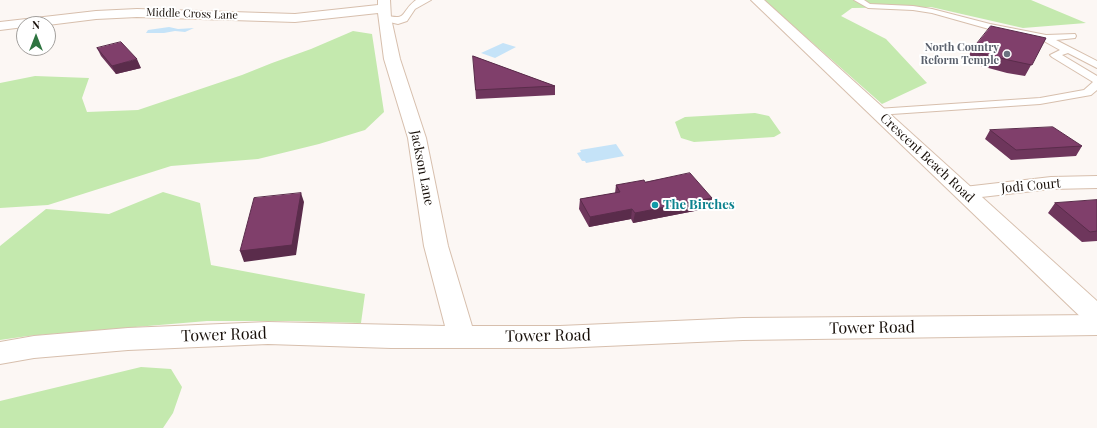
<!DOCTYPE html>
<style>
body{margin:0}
#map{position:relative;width:1097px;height:428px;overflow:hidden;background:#fcf7f4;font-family:"Playfair Display",serif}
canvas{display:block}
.north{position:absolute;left:16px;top:16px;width:40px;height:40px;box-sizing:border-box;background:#fff;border:1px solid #a29f9c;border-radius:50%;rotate:0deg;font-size:11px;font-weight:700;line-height:16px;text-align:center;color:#160e08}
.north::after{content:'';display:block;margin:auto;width:14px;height:18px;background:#2e7440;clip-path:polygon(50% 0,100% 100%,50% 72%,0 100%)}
</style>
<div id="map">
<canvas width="1097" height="428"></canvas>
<div class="north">N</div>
</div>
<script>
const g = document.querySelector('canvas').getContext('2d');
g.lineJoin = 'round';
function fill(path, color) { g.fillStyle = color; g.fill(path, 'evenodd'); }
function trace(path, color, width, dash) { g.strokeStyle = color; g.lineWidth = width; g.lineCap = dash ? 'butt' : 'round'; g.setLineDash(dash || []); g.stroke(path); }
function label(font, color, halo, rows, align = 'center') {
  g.font = font + ' "Playfair Display",serif'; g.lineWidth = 4; g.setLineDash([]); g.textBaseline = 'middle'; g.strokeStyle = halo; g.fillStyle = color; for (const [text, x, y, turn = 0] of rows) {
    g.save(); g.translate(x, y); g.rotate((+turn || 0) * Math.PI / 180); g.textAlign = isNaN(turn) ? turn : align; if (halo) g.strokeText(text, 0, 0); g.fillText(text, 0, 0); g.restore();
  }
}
fill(new Path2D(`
 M 764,0 L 1031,0 L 1086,23 L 1023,28 L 931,7 L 852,8 L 841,16 L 886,39 L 927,83 L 882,104 Z
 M 353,31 L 372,34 L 384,112 L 365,130 L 319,144 L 258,159 L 171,166 L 48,205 L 0,208 L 0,83 L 35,76 L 89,78 L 82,98 L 87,112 L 138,110 L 242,75 L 272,63 L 311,49 Z
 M 755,113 L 769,116 L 781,133 L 774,137 L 694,142 L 681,138 L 675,122 L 685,117 Z
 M 163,192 L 200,203 L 211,265 L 365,294 L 361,323 L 289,321 L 207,321 L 28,336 L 0,340 L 0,246 L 46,209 L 109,214 Z
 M 141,367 L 171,369 L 182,387 L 173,413 L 163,428 L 0,428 L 0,401 Z`), '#c4e9ae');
fill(new Path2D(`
 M 169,27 L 178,29 L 194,28 L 185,32 L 175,31 L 164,33 L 146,33 L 148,30 Z
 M 503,43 L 516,47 L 495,58 L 481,53 Z
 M 616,144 L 624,156 L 586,163 L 585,161 L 582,161 L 577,153 L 581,152 L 580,150 Z`), '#c5e3f8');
const service = new Path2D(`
 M 416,0 L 431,0 L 415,9 L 407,21 L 398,24 L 381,20 L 380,18 L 384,15 C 409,21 399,13 416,0 Z
 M 854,0 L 864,0 L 870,4 L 913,6 L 932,9 L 990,24 L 1046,35 L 1075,34 L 1076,36 L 1075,38 L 1056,40 L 1097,61 L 1097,68 L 1068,53 L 1062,55 L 1097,76 L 1097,90 L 1091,95 L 1040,104 L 877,115 L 873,114 L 871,112 L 877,109 L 1040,98 L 1084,90 L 1093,82 L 1052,57 L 1050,55 L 1060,50 L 1042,40 L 989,29 L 932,13 L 913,10 L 868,8 Z`);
const minor = new Path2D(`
 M 378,0 L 390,0 L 391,18 L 400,59 L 426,138 L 448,246 L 472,326 L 560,326 L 743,318 L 1097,315 L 1097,335 L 743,340 L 560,348 L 391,348 L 268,344 L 128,350 L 34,358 L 0,364 L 0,342 L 34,336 L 128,328 L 268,322 L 445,326 L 424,246 L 408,138 L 384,59 L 378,13 L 295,22 L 137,17 L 96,19 L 48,25 L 24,24 L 24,27 L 0,30 L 0,22 L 96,11 L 137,9 L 295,14 L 378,5 Z
 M 1097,176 L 1097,188 L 1051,189 L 964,199 L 957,197 L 953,193 L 957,189 L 964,187 L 1051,177 Z`);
const tertiary = new Path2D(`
 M 751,0 L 764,0 L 1097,301 L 1097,327 L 1088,324 Z`);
trace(service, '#d7bfad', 2);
trace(minor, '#d7bfad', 2);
trace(tertiary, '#d7bfad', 2);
fill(service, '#fff');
fill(minor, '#fff');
fill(tertiary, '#fff');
fill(new Path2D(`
 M 1046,38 L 1025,76 L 1007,73 L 966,62 L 971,51 Z
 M 97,48 L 141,68 L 116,74 L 101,56 Z
 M 473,56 L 555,86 L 555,95 L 476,99 Z
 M 990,130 L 1082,146 L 1076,156 L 1011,160 L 985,139 Z
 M 645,182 L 712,198 L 710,208 L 633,223 L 631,219 L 589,227 L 579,209 L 580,199 L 615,193 L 616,185 Z
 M 1097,200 L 1097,241 L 1082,242 L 1048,213 L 1055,203 Z`), '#6e365c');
fill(new Path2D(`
 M 137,59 L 141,68 L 116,74 L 112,66 Z
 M 301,193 L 304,202 L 296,255 L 244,262 L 240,251 Z
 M 712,198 L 710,208 L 633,223 L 635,213 Z
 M 632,209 L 631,219 L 589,227 L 590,217 Z`), '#5a2c4b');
const building = new Path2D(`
 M 991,26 L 1046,38 L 1032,65 L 1013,61 L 971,51 Z
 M 121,42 L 137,59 L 112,66 L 97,48 Z
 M 473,56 L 555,86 L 476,90 Z
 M 1053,127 L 1082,146 L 1016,150 L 990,130 Z
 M 690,173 L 712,198 L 635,213 L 632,209 L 590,217 L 580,199 L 620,192 L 616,185 L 644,180 L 645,182 Z
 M 301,193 L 292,245 L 240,251 L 254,198 Z
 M 1097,200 L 1097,231 L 1090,232 L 1055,203 Z`);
fill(building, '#803f6b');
trace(building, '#5a2c4b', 1);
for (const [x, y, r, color] of [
 [1007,54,4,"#6b7280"],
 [655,205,4,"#0f9aa8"]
]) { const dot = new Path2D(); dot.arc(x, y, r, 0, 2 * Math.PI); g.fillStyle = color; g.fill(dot); trace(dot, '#fff', 1.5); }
label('11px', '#160e08', '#fff', [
 ["Middle Cross Lane",192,14,2]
]);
label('bold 11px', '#5b616d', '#fff', [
 ["North Country",999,48],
 ["Reform Temple",999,61]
], 'right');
label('13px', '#160e08', '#fff', [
 ["Crescent Beach Road",927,158,43],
 ["Jackson Lane",422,168,79],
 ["Jodi Court",1031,186,-5]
]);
label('bold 13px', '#0d838f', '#fff', [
 ["The Birches",663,205]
], 'left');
label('16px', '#160e08', '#fff', [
 ["Tower Road",872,328,-1],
 ["Tower Road",224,335,-2],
 ["Tower Road",548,336,-1]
]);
</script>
